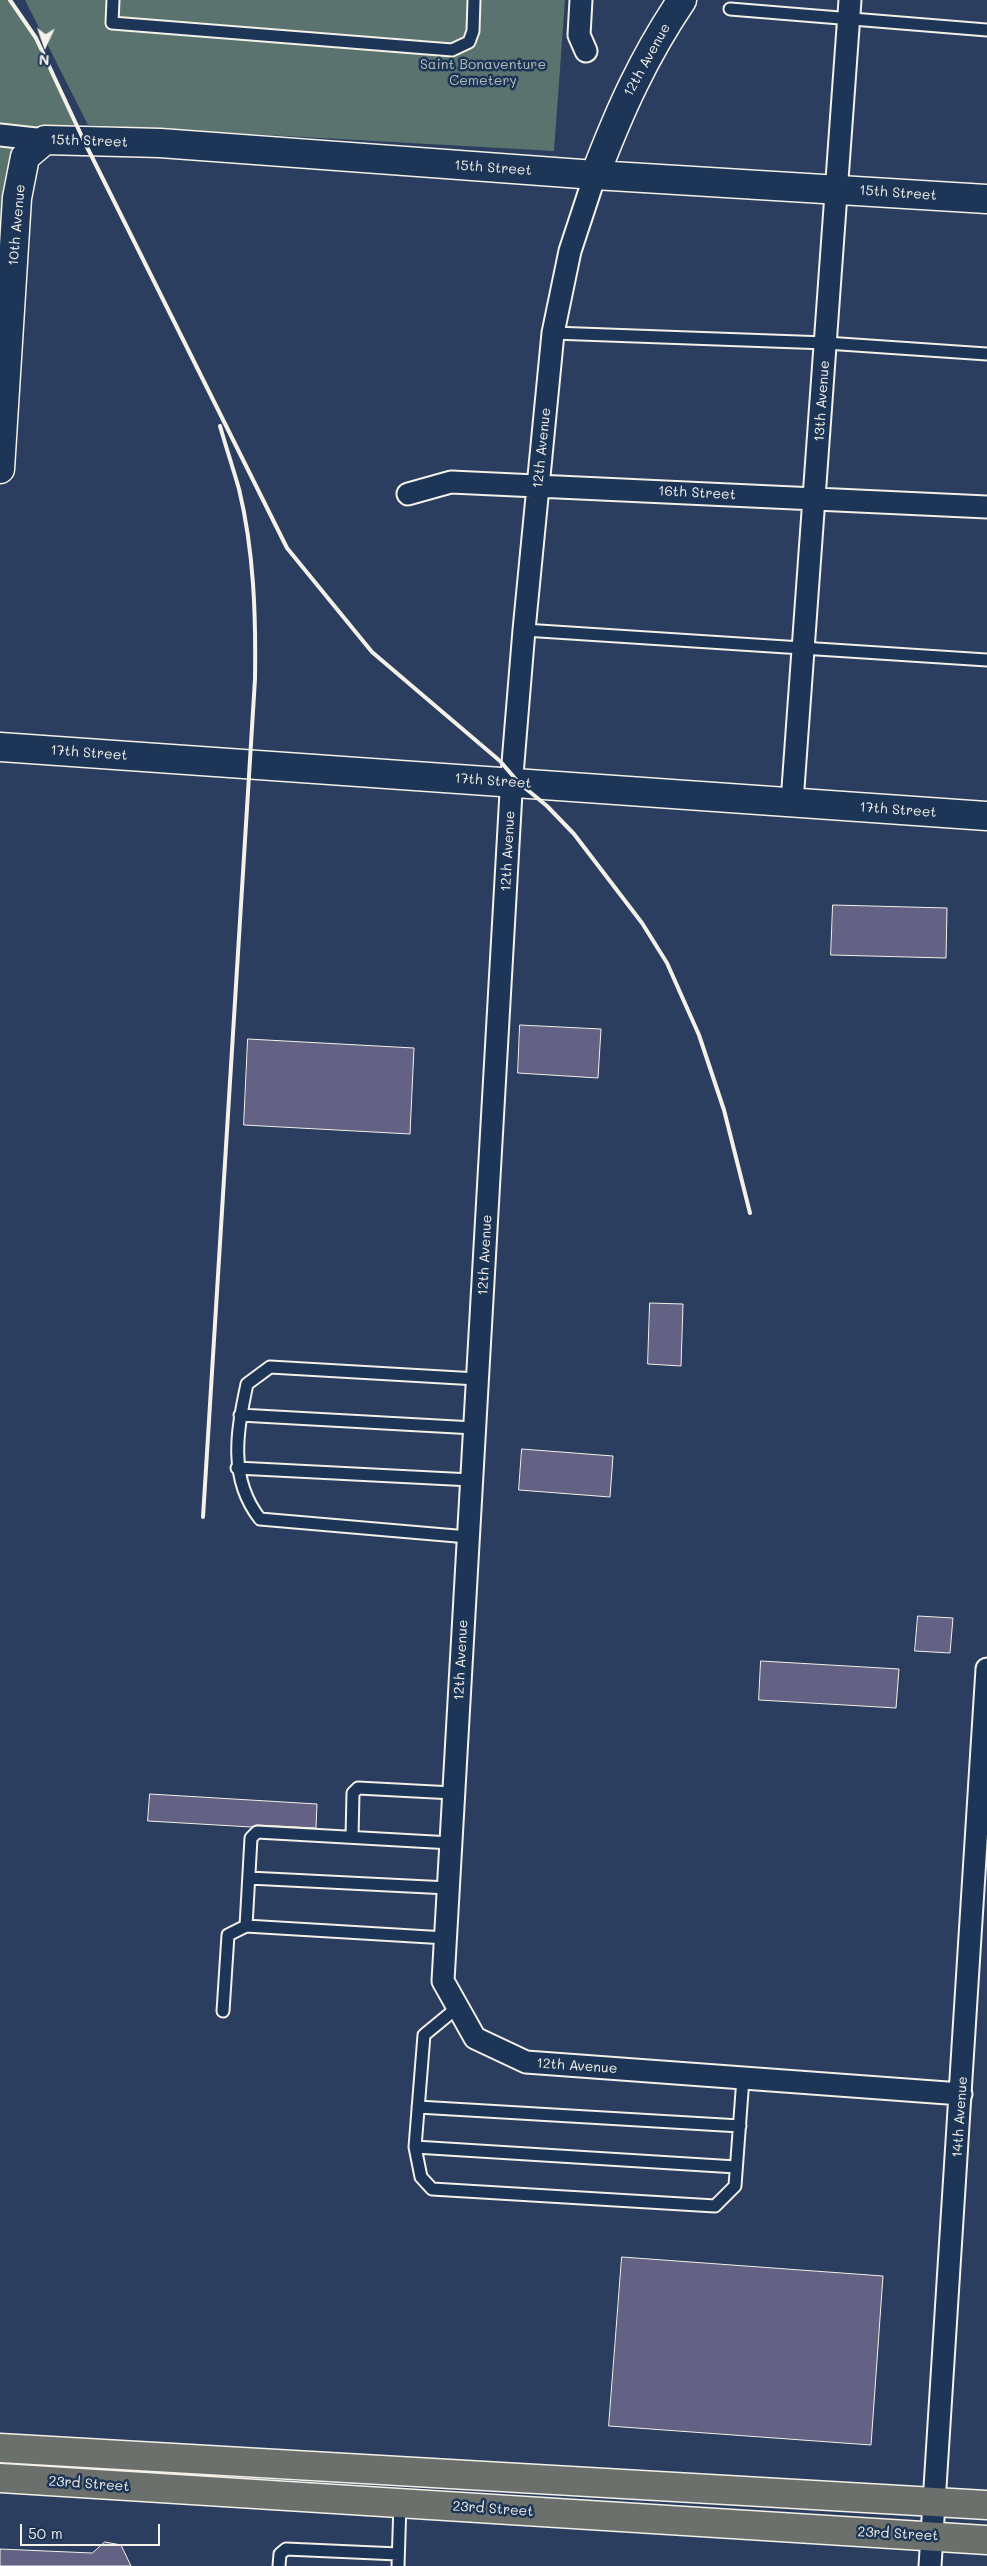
<!DOCTYPE html>
<style>
body{margin:0}
#map{position:relative;width:987px;height:2566px;overflow:hidden;background:#2b3e60;font-family:Mali,sans-serif}
canvas{display:block}
.north{position:absolute;left:20px;top:20px;width:50px;height:50px;-webkit-text-stroke:4px #1d3557;paint-order:stroke;rotate:183deg;font-size:14px;font-weight:700;line-height:20px;text-align:center;color:#f4f1e8}
.north::after{content:'';display:block;margin:auto;width:18px;height:22px;background:#f4f1e8;clip-path:polygon(50% 0,100% 100%,50% 72%,0 100%)}
.scale{position:absolute;left:20px;top:2524px;width:140px;height:22px;box-sizing:border-box;border:2px solid #f4f1e8;border-top:0;padding-left:6px;font-size:15px;line-height:18px;white-space:nowrap;color:#f4f1e8;-webkit-text-stroke:4px #1d3557;paint-order:stroke}
</style>
<div id="map">
<canvas width="987" height="2566"></canvas>
<div class="north">N</div>
<div class="scale">50 m</div>
</div>
<script>
const g = document.querySelector('canvas').getContext('2d');
g.lineJoin = 'round';
function fill(path, color) { g.fillStyle = color; g.fill(path, 'evenodd'); }
function trace(path, color, width, dash) { g.strokeStyle = color; g.lineWidth = width; g.lineCap = dash ? 'butt' : 'round'; g.setLineDash(dash || []); g.stroke(path); }
function label(font, color, halo, rows, align = 'center') {
  g.font = font + ' Mali,sans-serif'; g.lineWidth = 5; g.setLineDash([]); g.textBaseline = 'middle'; g.strokeStyle = halo; g.fillStyle = color; for (const [text, x, y, turn = 0] of rows) {
    g.save(); g.translate(x, y); g.rotate((+turn || 0) * Math.PI / 180); g.textAlign = isNaN(turn) ? turn : align; if (halo) g.strokeText(text, 0, 0); g.fillText(text, 0, 0); g.restore();
  }
}
fill(new Path2D(`
 M 0,0 L 10,0 L 36,38 L 84,141 L 25,157 L 0,469 Z
 M 25,0 L 565,0 L 554,151 L 88,125 Z`), '#5b736f');
const building = new Path2D(`
 M 833,905 L 947,908 L 946,958 L 831,955 Z
 M 520,1025 L 601,1029 L 598,1078 L 518,1073 Z
 M 248,1039 L 414,1048 L 410,1134 L 244,1125 Z
 M 650,1303 L 683,1304 L 681,1366 L 648,1364 Z
 M 522,1449 L 613,1456 L 610,1497 L 519,1490 Z
 M 918,1616 L 953,1618 L 950,1653 L 915,1651 Z
 M 761,1661 L 899,1669 L 896,1708 L 759,1700 Z
 M 150,1794 L 317,1804 L 316,1828 L 257,1825 L 251,1827 L 148,1821 Z
 M 622,2257 L 883,2276 L 871,2445 L 609,2426 Z
 M 105,2542 L 121,2545 L 131,2566 L 0,2566 L 0,2549 L 92,2553 Z`);
fill(building, '#636284');
trace(building, '#f4f1e8', 1);
const lane = new Path2D(`
 M 113,0 L 112,23 L 452,50 L 469,42 L 473,31 L 474,0
 M 730,9 L 987,30
 M 553,333 L 826,343 L 987,354
 M 524,630 L 987,660
 M 240,1415 L 474,1428
 M 237,1468 L 471,1480
 M 468,1537 L 260,1519 C 228,1478 237,1431 247,1384 L 270,1367 L 477,1379
 M 352,1837 L 353,1793 L 358,1788 L 453,1793
 M 249,1878 L 448,1888
 M 446,1938 L 246,1926 L 251,1838 L 257,1832 L 451,1843
 M 458,2007 L 424,2035 L 415,2147 L 421,2177 L 432,2189 L 715,2206 L 735,2186 L 743,2078
 M 223,2011 L 228,1935 L 246,1926
 M 418,2107 L 740,2126
 M 415,2147 L 736,2167
 M 279,2566 L 280,2554 L 286,2549 L 398,2554
 M 398,2566 L 400,2503`);
const street = new Path2D(`
 M 581,0 L 579,35 L 586,51
 M 0,135 L 45,140
 M 595,175 L 570,251 L 553,333 L 524,630 L 512,775 L 443,1981 L 475,2038 L 526,2062 L 961,2094
 M 408,494 L 451,482 L 987,507
 M 792,802 L 850,0
 M 930,2566 L 987,1669`);
const secondary = new Path2D(`
 M 595,175 C 620,110 643,58 682,0
 M 0,469 L 17,198 L 25,157 L 45,140 L 160,143 L 595,175 L 987,199
 M 0,747 L 987,816`);
const highway = new Path2D(`
 M 0,2448 L 987,2505
 M 0,2478 L 987,2540`);
trace(lane, '#f4f1e8', 15);
trace(street, '#f4f1e8', 25);
trace(secondary, '#f4f1e8', 31);
trace(highway, '#f4f1e8', 31);
trace(lane, '#1d3557', 11);
trace(street, '#1d3557', 21);
trace(secondary, '#1d3557', 28);
trace(highway, '#6c706d', 28);
trace(new Path2D(`
 M 10,0 L 36,38 L 84,141 L 287,548 L 372,652 L 500,761 L 519,783 L 547,806 L 574,834 L 642,923 L 667,963 L 699,1035 L 724,1110 L 750,1213
 M 203,1517 L 255,679 C 256,616 254,551 239,489 C 233,468 226,447 220,426`), '#f4f1e8', 4);
label('14px', '#f4f1e8', '#1d3557', [
 ["12th Avenue",647,60,-61],
 ["15th Street",89,141,2],
 ["15th Street",493,168,4],
 ["15th Street",898,193,4],
 ["10th Avenue",17,225,-85],
 ["13th Avenue",822,401,-86],
 ["12th Avenue",542,448,-84],
 ["16th Street",697,493,3],
 ["17th Street",89,753,4],
 ["17th Street",493,781,4],
 ["17th Street",898,810,4],
 ["12th Avenue",508,851,-87],
 ["12th Avenue",485,1255,-87],
 ["12th Avenue",461,1660,-87],
 ["12th Avenue",577,2066,4],
 ["14th Avenue",960,2117,-86],
 ["23rd Street",89,2484,4],
 ["23rd Street",493,2509,4],
 ["23rd Street",898,2534,3]
]);
label('14px', '#b7bfb8', '#1d3557', [
 ["Saint Bonaventure",483,65],
 ["Cemetery",483,81]
]);
</script>
